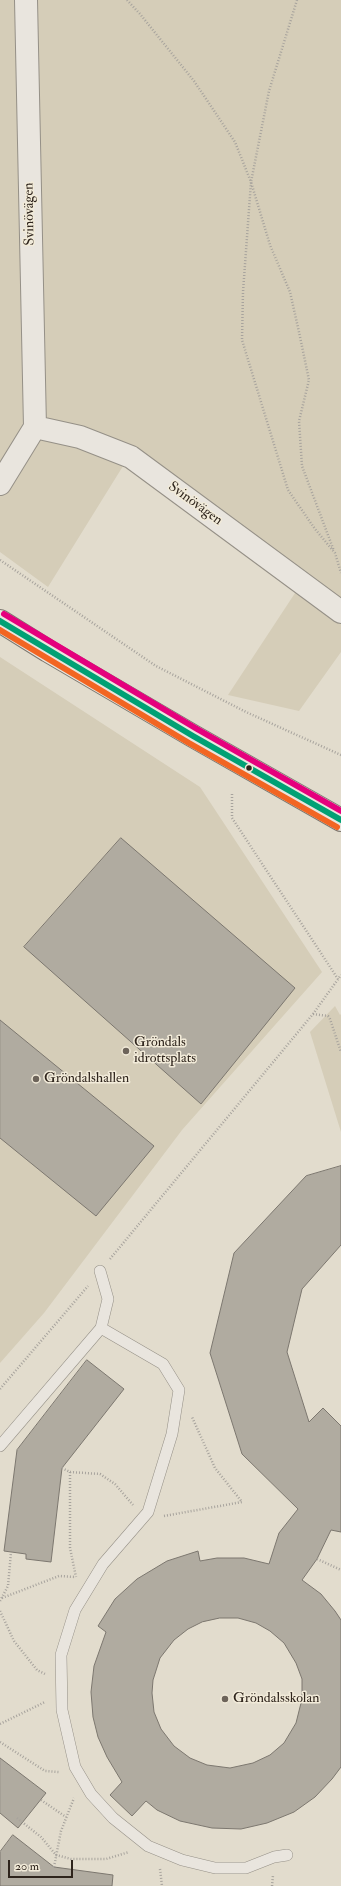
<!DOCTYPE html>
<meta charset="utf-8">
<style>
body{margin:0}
#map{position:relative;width:341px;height:1886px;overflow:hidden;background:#e2dccd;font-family:"IM FELL Double Pica",serif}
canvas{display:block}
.scale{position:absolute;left:8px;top:1860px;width:65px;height:18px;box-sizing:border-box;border:2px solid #2e241c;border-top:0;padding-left:5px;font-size:12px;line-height:14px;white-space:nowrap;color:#2e241c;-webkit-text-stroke:3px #f2ebd9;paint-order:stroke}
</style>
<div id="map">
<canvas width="341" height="1886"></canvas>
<div class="scale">20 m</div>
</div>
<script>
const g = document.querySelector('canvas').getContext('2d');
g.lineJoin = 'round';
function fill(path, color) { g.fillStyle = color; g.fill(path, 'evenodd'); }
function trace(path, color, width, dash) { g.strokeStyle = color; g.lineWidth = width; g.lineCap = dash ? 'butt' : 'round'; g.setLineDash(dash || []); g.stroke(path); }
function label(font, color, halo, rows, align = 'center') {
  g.font = font + ' "IM FELL Double Pica",serif'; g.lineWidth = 3; g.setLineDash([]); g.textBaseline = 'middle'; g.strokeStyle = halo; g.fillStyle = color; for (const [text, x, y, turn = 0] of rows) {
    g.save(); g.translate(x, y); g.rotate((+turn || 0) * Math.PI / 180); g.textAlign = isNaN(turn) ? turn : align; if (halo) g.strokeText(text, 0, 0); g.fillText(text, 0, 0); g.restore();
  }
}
fill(new Path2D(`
 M 0,0 L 341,0 L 341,652 L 299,711 L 228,695 L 299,587 L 128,458 L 48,587 L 0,552 Z
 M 0,657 L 200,787 L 322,972 L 182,1130 L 44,1313 L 0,1363 Z
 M 335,1006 L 340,1015 L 341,1014 L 341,1132 L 310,1032 Z`), '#d5cdb8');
const building = new Path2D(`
 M 121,838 L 295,988 L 201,1104 L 24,947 Z
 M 0,1020 L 154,1146 L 96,1216 L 0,1138 Z
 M 341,1166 L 341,1245 L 302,1289 L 287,1352 L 309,1422 L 323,1408 L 341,1426 L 341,1532 L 331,1530 L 317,1559 L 302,1580 L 321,1594 L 335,1611 L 341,1620 L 341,1767 L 332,1779 L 315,1797 L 294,1812 L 267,1823 L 241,1829 L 212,1828 L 180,1821 L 157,1810 L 146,1801 L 132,1816 L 110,1795 L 122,1782 L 107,1757 L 98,1737 L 93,1717 L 91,1692 L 94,1666 L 106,1632 L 98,1626 L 115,1599 L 137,1579 L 167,1561 L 198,1551 L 200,1561 L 217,1558 L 244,1558 L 269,1564 L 279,1533 L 298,1509 L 242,1454 L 210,1353 L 234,1253 L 306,1176 ZM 220,1618 L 238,1618 L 256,1623 L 270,1631 L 284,1643 L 296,1663 L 302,1679 L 302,1699 L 296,1723 L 284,1743 L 270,1755 L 253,1763 L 230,1768 L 207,1765 L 190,1758 L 174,1746 L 161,1729 L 154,1712 L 152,1693 L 153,1680 L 160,1658 L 174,1640 L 188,1629 L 202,1622 Z
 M 87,1360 L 124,1389 L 62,1468 L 51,1562 L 26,1559 L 26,1554 L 4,1551 L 17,1450 Z
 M 0,1758 L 46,1793 L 18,1828 L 0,1813 Z
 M 13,1835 L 54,1867 L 113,1875 L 112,1886 L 0,1886 L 0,1852 Z`);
fill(building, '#b0aba0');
trace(building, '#7c776f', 1);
const service = new Path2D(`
 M 101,1328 L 163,1364 L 179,1390 L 172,1434 L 148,1512 L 103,1564 L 75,1610 L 61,1655 L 62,1710 L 75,1767 L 91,1794 L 113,1818 L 148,1846 L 182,1860 L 215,1868 L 246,1868 L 274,1857 L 287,1855
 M 0,1446 L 101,1328 L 108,1299 L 100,1271`);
const minor = new Path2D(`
 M 35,427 L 80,437 L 131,457 L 341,612
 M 0,484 L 35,427 L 26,0`);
const secondary = new Path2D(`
 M 0,621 L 48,651 L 193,736 L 341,820`);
trace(service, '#959087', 12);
trace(minor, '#959087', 24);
trace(secondary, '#7c776f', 24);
trace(new Path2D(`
 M 127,0 L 140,14 L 194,81 L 235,142 L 251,182 L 243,292 L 242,340 L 288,490 L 315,529 L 335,553 L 341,573
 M 297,0 L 269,91 L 251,182 L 270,245 L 290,292 L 299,332 L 309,380 L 299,421 L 302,466 L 334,551
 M 0,560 L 156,666 L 246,712 L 341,755
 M 232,794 L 232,818 L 338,979
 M 313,1014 L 328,1016 L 330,1019 L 341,1052
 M 110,1259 L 313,1014 L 341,975
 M 0,1389 L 88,1286
 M 62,1468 L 70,1472 L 70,1548 L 76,1577
 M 70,1472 L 100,1474 L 115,1484 L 133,1505
 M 164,1516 L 242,1502 L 215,1468 L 192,1417
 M 317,1559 L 341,1570
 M 2,1598 L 59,1576 L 75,1577
 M 0,1601 L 8,1586 L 11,1552
 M 0,1611 L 14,1641 L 37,1670 L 45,1674
 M 0,1724 L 45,1702
 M 0,1742 L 45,1771 L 59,1772
 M 41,1800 L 66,1817
 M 17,1818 L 41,1837 L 56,1855 L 71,1859 L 106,1859 L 129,1852
 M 54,1867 L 61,1831 L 74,1798
 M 160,1869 L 162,1886
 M 272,1886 L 273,1875`), '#a7a39d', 2.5, [1, 2]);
trace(service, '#e9e5de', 11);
trace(minor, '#e9e5de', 22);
trace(secondary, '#e9e5de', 22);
trace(new Path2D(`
 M 0,621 L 193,736 L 341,820`), '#00a174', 6);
trace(new Path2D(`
 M 0,630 L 189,743 L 337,827`), '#f26522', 6);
trace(new Path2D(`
 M 4,614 L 197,729 L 341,811`), '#e5007d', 6);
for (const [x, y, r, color] of [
 [249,768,3.5,"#2e241c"],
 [126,1051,4,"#6d645a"],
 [36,1079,4,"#6d645a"],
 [225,1699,4,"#6d645a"]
]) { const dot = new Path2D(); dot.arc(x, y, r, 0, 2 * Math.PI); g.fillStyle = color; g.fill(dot); trace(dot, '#f2ebd9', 1.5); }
label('14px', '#2e241c', '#f2ebd9', [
 ["Svinövägen",30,214,-91],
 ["Svinövägen",195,504,36]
]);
label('14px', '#2e241c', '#f2ebd9', [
 ["Gröndals",134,1043],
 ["idrottsplats",134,1059],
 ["Gröndalshallen",44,1079],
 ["Gröndalsskolan",233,1699]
], 'left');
</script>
